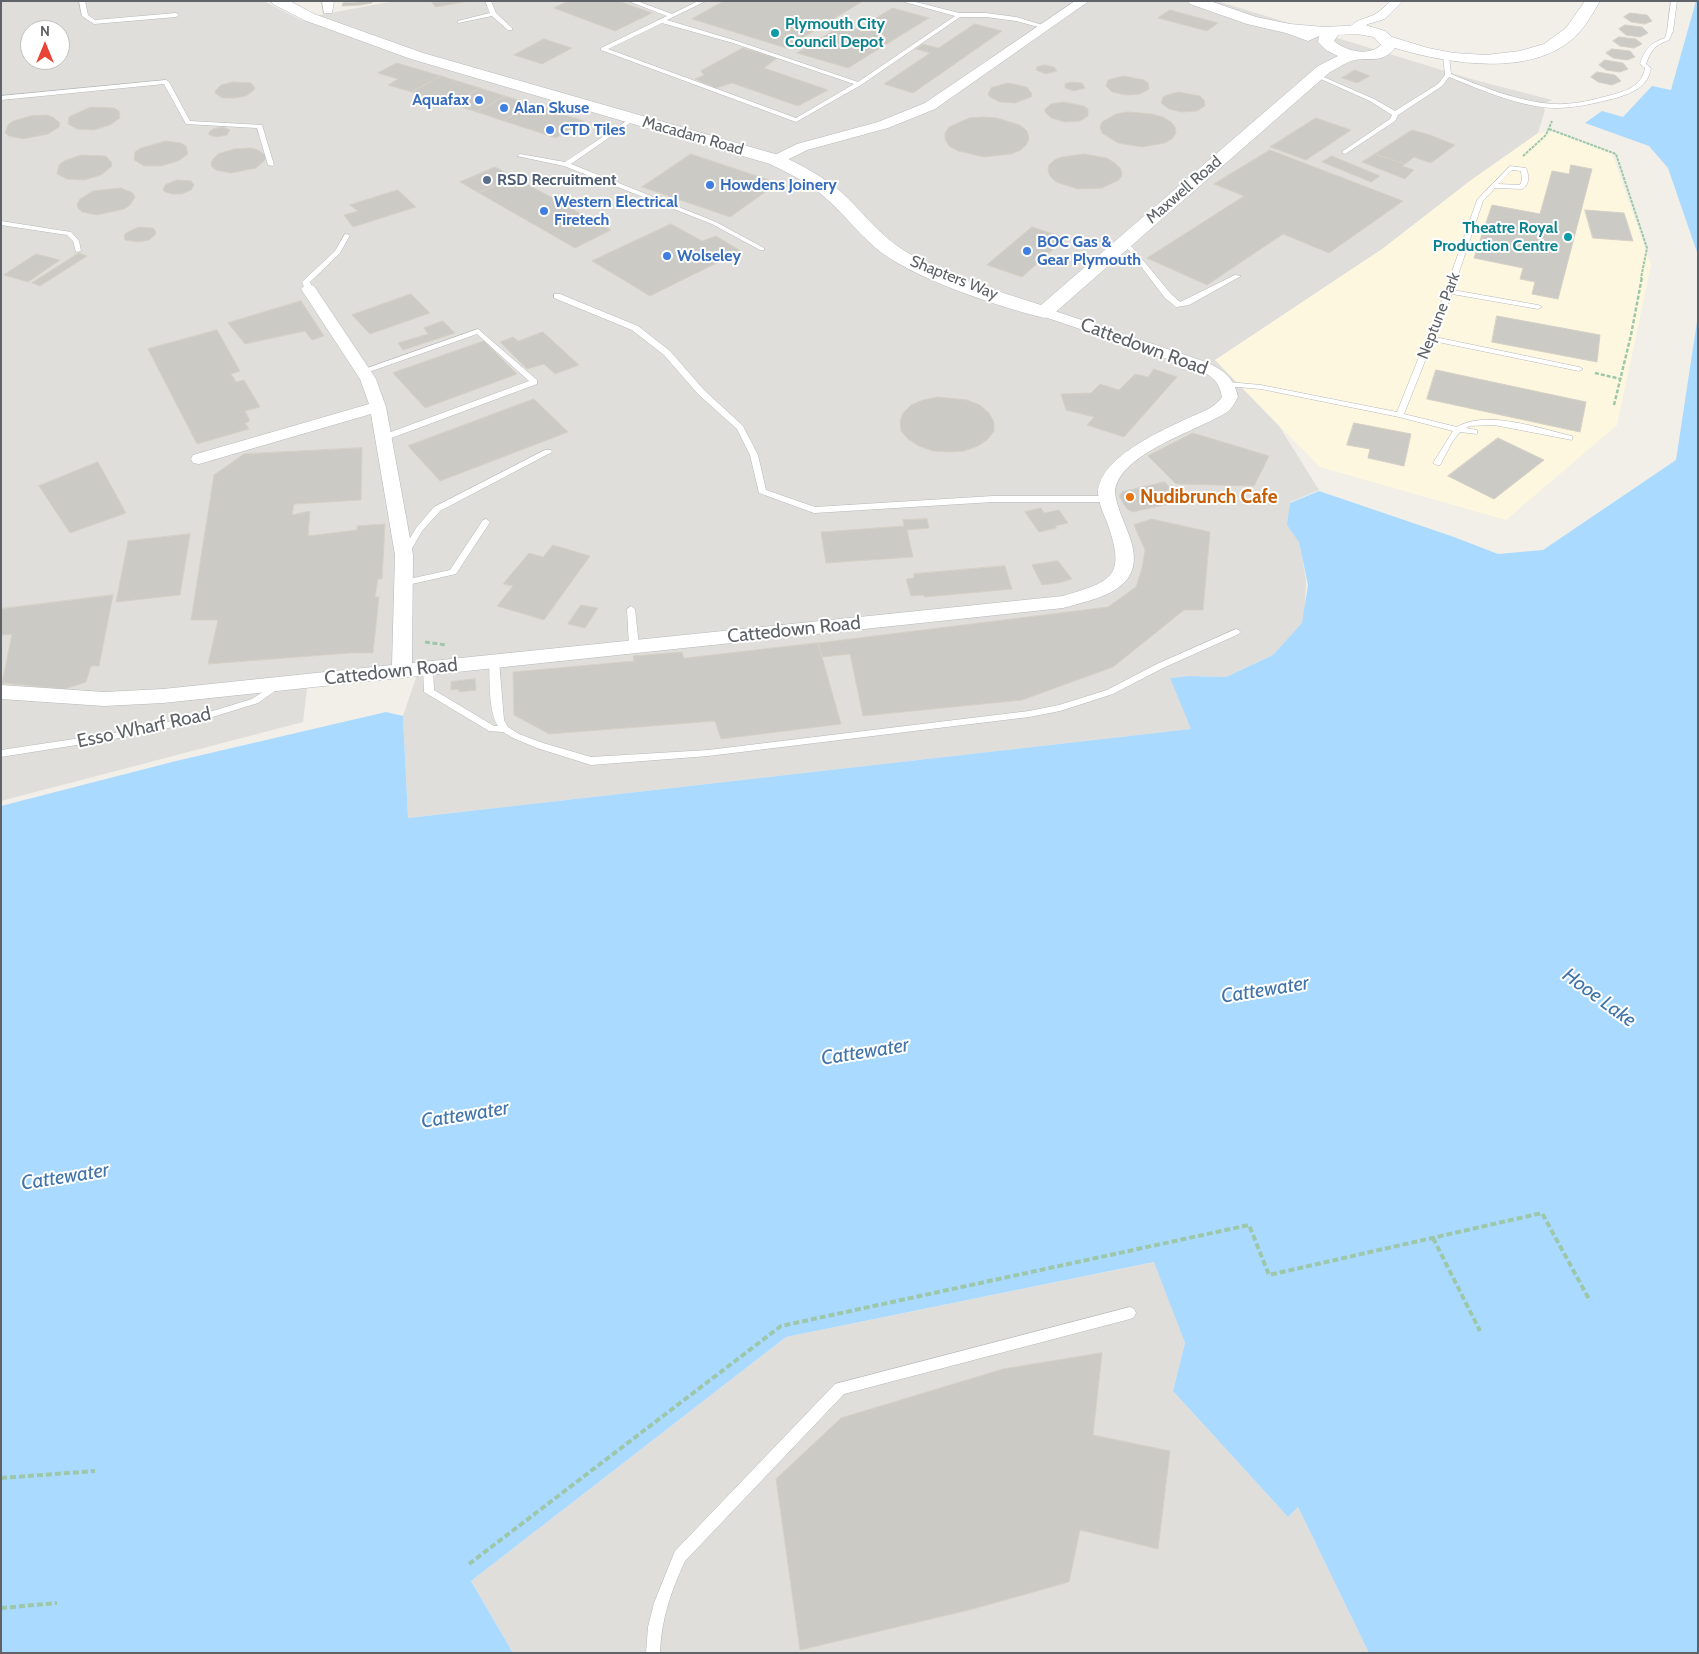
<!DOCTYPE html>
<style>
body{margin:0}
#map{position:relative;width:1699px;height:1654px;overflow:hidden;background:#f1efe8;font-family:Cabin,sans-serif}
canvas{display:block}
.frame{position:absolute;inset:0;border:2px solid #5f6368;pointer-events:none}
.north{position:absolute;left:20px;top:20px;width:50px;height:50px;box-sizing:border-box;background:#fff;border:1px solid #bfc1c3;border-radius:50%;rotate:0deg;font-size:14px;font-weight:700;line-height:20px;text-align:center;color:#5f6368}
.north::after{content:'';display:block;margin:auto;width:18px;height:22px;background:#ea4335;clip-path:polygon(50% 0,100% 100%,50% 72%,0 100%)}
</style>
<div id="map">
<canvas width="1699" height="1654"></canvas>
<div class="frame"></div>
<div class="north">N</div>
</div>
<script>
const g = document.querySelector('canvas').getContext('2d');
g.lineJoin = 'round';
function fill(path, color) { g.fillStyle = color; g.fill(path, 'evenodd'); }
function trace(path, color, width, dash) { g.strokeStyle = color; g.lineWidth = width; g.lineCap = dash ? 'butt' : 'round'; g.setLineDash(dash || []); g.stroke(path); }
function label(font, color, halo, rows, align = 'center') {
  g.font = font + ' Cabin,sans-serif'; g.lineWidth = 4; g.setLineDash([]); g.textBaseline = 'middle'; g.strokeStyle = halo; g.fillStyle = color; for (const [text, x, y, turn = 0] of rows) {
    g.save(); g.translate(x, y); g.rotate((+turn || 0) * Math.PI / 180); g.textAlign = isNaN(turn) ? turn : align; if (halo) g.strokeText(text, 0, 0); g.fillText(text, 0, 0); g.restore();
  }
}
fill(new Path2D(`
 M 1556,132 L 1612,154 L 1651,265 L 1617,425 L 1506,520 L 1320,467 L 1214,360 L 1382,249 L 1471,180 L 1538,133 Z`), '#fef7e0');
fill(new Path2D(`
 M 1,1 L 264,1 L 303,21 L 312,19 L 309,17 L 394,1 L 1217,1 L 1471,79 L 1552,100 L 1542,106 L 1545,110 L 1538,133 L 1471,180 L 1382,249 L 1215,360 L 1279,426 L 1319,490 L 1290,502 L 1288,525 L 1299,540 L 1306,581 L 1304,622 L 1273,655 L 1226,677 L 1188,676 L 1170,678 L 1192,729 L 408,818 L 403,716 L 418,672 L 307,688 L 303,722 L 1,801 ZM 30,30 L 60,30 L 60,60 L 30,60 Z
 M 1155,1262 L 1185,1343 L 1173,1391 L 1288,1517 L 1298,1507 L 1369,1653 L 513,1653 L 471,1581 L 786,1337 Z`), '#e0deda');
fill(new Path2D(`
 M 1696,1 L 1698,1 L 1698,255 L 1668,168 L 1649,146 L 1585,123 L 1602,111 L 1623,117 L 1652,86 L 1671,90 Z
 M 1698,315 L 1698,1653 L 1369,1653 L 1298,1507 L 1288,1517 L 1173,1391 L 1185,1343 L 1154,1262 L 786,1337 L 471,1581 L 513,1653 L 1,1653 L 1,806 L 176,761 L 386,712 L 403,716 L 408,818 L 1191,729 L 1170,678 L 1188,676 L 1226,677 L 1273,655 L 1302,623 L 1308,585 L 1299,542 L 1287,525 L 1290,503 L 1319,491 L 1454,537 L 1498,554 L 1543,550 L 1676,460 Z`), '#aadaff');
const building = new Path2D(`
 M 372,1 L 372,3 L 361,5 L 342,6 L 343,3 Z
 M 431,1 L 469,1 L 436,7 Z
 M 569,1 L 619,1 L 652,13 L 615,31 L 554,8 Z
 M 724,1 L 863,1 L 786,48 L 692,19 Z
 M 893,8 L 929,18 L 848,68 L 797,53 L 842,25 L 857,29 Z
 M 1170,10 L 1218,23 L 1207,31 L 1158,18 Z
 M 1630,13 L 1647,15 L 1652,21 L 1645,24 L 1631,22 L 1624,17 Z
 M 975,24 L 1002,31 L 913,93 L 884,84 L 930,53 L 916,49 L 923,44 L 938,48 Z
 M 1625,25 L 1642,27 L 1648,33 L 1640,37 L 1626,35 L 1619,29 Z
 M 1619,37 L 1636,39 L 1642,44 L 1634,48 L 1620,46 L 1613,41 Z
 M 544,39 L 572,48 L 542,64 L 514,55 Z
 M 743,48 L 777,58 L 764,68 L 828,90 L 798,106 L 732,83 L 716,88 L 695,79 L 704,75 L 701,71 Z
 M 1612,49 L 1630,51 L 1635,57 L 1627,60 L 1613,58 L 1606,53 Z
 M 1605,60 L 1623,63 L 1628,69 L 1620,72 L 1606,70 L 1599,65 Z
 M 397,63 L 441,76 L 412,92 L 388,85 L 398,79 L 378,73 Z
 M 1045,65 L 1054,67 L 1057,71 L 1046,74 L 1036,70 L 1037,67 Z
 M 1355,70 L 1370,76 L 1357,83 L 1342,78 Z
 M 1597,72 L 1615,75 L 1621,81 L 1612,85 L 1598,82 L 1591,77 Z
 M 441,76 L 480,88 L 452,104 L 412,92 Z
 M 1124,76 L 1144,80 L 1148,83 L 1149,89 L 1140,94 L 1126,95 L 1112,92 L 1106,86 L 1108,80 Z
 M 233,82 L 251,83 L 255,88 L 254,90 L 246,96 L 234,98 L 222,98 L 215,93 L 215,91 L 221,85 Z
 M 1072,82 L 1082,83 L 1085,88 L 1074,91 L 1065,88 L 1065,84 Z
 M 1008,83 L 1027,87 L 1032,94 L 1031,97 L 1015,103 L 1000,102 L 990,97 L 988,94 L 991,88 Z
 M 480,88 L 505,96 L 477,112 L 452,104 Z
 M 1179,92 L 1200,96 L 1204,100 L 1205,106 L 1197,111 L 1182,112 L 1169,109 L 1161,103 L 1163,97 L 1167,95 Z
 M 505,96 L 531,104 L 504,121 L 477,112 Z
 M 1064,102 L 1084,106 L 1088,109 L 1088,116 L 1080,121 L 1065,122 L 1051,118 L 1045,112 L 1045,109 L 1051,104 Z
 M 531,104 L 584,121 L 556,138 L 504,121 Z
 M 91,107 L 114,108 L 119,111 L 120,118 L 110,125 L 94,130 L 77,129 L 68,124 L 69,117 Z
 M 1128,112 L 1152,114 L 1163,117 L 1171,122 L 1175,127 L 1176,133 L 1172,139 L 1165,143 L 1142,147 L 1118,143 L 1102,133 L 1100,127 L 1102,122 L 1116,114 Z
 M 47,115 L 53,117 L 60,123 L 59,127 L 48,134 L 23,139 L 9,136 L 5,133 L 8,125 L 13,121 L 30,116 Z
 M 983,117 L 997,118 L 1020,125 L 1027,131 L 1029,138 L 1027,144 L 1021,150 L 1011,154 L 984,157 L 958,151 L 949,146 L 945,139 L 945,133 L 949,127 L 969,118 Z
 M 1316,118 L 1351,130 L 1306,160 L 1270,147 Z
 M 223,127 L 230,130 L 227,135 L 217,137 L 209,135 L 209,132 L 213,129 Z
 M 1412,130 L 1430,135 L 1455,145 L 1431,163 L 1414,157 L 1405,164 L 1375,154 Z
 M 166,141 L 181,143 L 186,146 L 188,154 L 178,161 L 161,166 L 144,166 L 134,160 L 135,152 L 141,148 Z
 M 251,148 L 258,150 L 266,156 L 265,160 L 256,168 L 231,173 L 216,170 L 212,167 L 211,163 L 213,159 L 218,154 L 234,149 Z
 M 1270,150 L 1403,201 L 1329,253 L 1283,234 L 1207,285 L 1147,258 L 1244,196 L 1214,184 Z
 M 691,154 L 778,183 L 730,217 L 642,187 Z
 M 1084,154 L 1107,158 L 1115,163 L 1121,169 L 1122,175 L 1119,180 L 1102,188 L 1078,189 L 1056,182 L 1050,176 L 1048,171 L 1049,165 L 1054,160 L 1062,157 Z
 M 1375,154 L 1405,164 L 1402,166 L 1414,170 L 1405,179 L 1362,162 Z
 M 81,155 L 106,156 L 112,163 L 111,167 L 101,175 L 84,180 L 67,179 L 57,174 L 59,165 L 64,161 Z
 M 1332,156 L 1380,176 L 1371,182 L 1322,162 Z
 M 1571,165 L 1592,169 L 1558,299 L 1532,294 L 1535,282 L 1520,279 L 1523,268 L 1474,258 L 1492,205 L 1540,214 L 1552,171 L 1569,174 Z
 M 495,167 L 514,177 L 479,193 L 460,182 Z
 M 514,177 L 611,230 L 575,248 L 479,193 Z
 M 177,180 L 191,181 L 194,185 L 191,190 L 182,194 L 172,194 L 165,192 L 163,190 L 165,185 Z
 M 121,188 L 133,193 L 135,197 L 130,205 L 124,209 L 97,215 L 82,212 L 78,208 L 77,204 L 80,199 L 93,191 Z
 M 398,190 L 416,207 L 353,227 L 344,215 L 358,211 L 350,205 Z
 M 1585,210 L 1624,213 L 1633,241 L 1593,238 Z
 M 671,224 L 702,241 L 716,236 L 741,251 L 650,296 L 592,261 Z
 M 139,227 L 153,228 L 156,232 L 155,235 L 149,240 L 138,242 L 125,240 L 124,235 L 126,233 Z
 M 1032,227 L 1066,238 L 1022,277 L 987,265 Z
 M 79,253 L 87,256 L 40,286 L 32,283 Z
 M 36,254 L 60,260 L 28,282 L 4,275 Z
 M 411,294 L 430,313 L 370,334 L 352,315 Z
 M 301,301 L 324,336 L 312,340 L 305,331 L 245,344 L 228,323 Z
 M 1497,316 L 1600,335 L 1597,362 L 1492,342 Z
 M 443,321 L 455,333 L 403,350 L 398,343 L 428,334 L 424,328 Z
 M 217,330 L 240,371 L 231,374 L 236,382 L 244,380 L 260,407 L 245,411 L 250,421 L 245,423 L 249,429 L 197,444 L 148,349 Z
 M 543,332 L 579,365 L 555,374 L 544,364 L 527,369 L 500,342 L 513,337 L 518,341 Z
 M 484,341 L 517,374 L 425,408 L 393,373 Z
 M 1154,369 L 1177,377 L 1124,437 L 1087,425 L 1094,417 L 1066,410 L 1061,394 L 1091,393 L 1100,384 L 1119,390 L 1135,374 L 1148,377 Z
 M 1436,370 L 1586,402 L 1580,432 L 1427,399 Z
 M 938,397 L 967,400 L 980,405 L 989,413 L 994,422 L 994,431 L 988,439 L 978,446 L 964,451 L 949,452 L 933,451 L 919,446 L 908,439 L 901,431 L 900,421 L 903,413 L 911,405 L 923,400 Z
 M 534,399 L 568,432 L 440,481 L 408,446 Z
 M 1354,423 L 1411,434 L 1404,466 L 1368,458 L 1370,449 L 1347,445 Z
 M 1193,433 L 1269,456 L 1254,486 L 1176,484 L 1148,456 Z
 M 1498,438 L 1544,460 L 1494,499 L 1448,476 Z
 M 362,448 L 361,500 L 294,504 L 292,515 L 310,511 L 308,536 L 357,530 L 357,526 L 385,524 L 382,579 L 378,579 L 375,597 L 379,597 L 373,653 L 349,653 L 208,664 L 218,620 L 191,620 L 214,475 L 244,454 Z
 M 98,462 L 126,513 L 70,533 L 39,486 Z
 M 1165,482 L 1175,494 L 1183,498 L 1182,501 L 1133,512 L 1127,509 L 1119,496 L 1122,492 Z
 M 1041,508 L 1044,513 L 1059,510 L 1068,523 L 1055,526 L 1057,528 L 1039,532 L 1025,512 Z
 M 927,519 L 929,528 L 907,530 L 913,557 L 826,563 L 821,532 L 904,526 L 903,520 Z
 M 1152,519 L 1210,532 L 1203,610 L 1184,610 L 1113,667 L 1022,700 L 863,716 L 850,654 L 822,657 L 818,643 L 1108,607 L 1136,587 L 1142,568 L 1145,550 L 1134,525 Z
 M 190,534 L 180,595 L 116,602 L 128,541 Z
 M 553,545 L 590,556 L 544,620 L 497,606 L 513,586 L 503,584 L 529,553 L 543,557 Z
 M 1058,561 L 1072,579 L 1058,583 L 1042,585 L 1032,565 Z
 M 1005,566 L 1012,589 L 925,597 L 923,595 L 911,596 L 906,579 L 914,578 L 914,574 Z
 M 113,595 L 99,666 L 91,666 L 86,682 L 65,689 L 2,683 L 12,634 L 1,635 L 1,609 Z
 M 581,605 L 598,608 L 585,628 L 568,624 Z
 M 818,643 L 841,724 L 721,739 L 715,721 L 549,734 L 514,715 L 513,672 L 634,661 L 633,656 L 682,652 L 684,658 Z
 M 475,679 L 476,690 L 459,692 L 459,689 L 451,690 L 451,682 Z
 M 1102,1353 L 1093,1435 L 1170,1451 L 1158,1549 L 1080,1530 L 1069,1582 L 973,1609 L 800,1650 L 776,1479 L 841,1418 L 1003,1369 Z`);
fill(building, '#cccac5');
trace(building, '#d6d1c6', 1);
const lane = new Path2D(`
 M 79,1 L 85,1 L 88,15 L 95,20 L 176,13 L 179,15 L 176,17 L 94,24 L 82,16 Z
 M 485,1 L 491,1 L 496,13 L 512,28 L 512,30 L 508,30 L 492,16 L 458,23 L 458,21 L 490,13 Z
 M 628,1 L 637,1 L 672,14 L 698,1 L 706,1 L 667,20 L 737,41 L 858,82 L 955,16 L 901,1 L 912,1 L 959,13 L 986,13 L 1016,17 L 1049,27 L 1046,29 L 1016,21 L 986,17 L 960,17 L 861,85 L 796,122 L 601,50 L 601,48 L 667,16 ZM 662,23 L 733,43 L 854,84 L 796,118 L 608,49 Z
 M 1671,1 L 1677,1 L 1673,31 L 1669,40 C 1655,45 1651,50 1646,64 L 1651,68 C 1648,87 1632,93 1616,98 C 1596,103 1576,108 1555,108 C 1519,107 1482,90 1449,77 L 1442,86 L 1398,115 L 1395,121 L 1345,154 L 1343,153 L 1343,151 L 1390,119 L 1392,115 L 1370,101 L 1314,76 L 1319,75 L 1374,99 L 1395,111 L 1438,84 L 1445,75 L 1443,56 L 1446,54 L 1449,56 L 1451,74 C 1483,87 1519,102 1554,104 C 1573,105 1593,100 1611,95 C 1626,91 1642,86 1645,68 L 1640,64 C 1645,49 1650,43 1665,38 L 1667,31 Z
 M 166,80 L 169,82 L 190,121 L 262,125 L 274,165 L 273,166 L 268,165 L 257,128 L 186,124 L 164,84 L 1,100 L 1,96 Z
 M 631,118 L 636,119 L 571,164 L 716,222 L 764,248 L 764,250 L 760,250 L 712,224 L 564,166 L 517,156 L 520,154 L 565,162 Z
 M 1510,166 L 1526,168 C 1529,175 1530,185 1522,189 L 1495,188 L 1483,201 L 1453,290 L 1538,305 L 1542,307 L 1538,309 L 1452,294 L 1435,337 L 1579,367 L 1583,369 L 1579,371 L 1433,341 L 1404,414 L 1457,427 C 1486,409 1541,429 1572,436 L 1572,440 L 1494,425 L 1469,426 L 1466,428 L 1477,430 L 1477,434 L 1460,432 L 1453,441 L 1440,465 L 1437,465 L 1433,463 L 1453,431 L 1399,417 L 1261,389 L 1225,386 L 1224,384 L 1228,382 L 1261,385 L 1397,412 L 1443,297 L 1477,200 ZM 1512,170 L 1521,171 L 1522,180 L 1520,185 L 1498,184 Z
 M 1,221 L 71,232 L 79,241 L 81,251 L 76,252 L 73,241 L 67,235 L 1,225 Z
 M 345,234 L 350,235 L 340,253 L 310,282 L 313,289 L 312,291 L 306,291 L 302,282 L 335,251 Z
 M 1123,241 L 1127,241 L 1171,294 L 1180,302 L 1235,275 L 1241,276 L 1189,305 L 1176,307 L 1165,298 L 1123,243 Z
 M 554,294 L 560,294 L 638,326 L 670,351 L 704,390 L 743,426 L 758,455 L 766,490 L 815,507 L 993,496 L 1108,496 L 1112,499 L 1108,502 L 993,502 L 814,513 L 759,493 L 750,455 L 737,429 L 698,394 L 664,355 L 632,330 L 554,298 Z
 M 478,329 L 537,380 L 537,384 L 386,440 L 380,440 L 380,436 L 529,381 L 477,334 L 366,373 L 363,373 L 359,371 Z
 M 545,450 L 551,450 L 552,452 L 440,511 L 422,531 L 407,557 L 401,557 L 400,555 L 416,528 L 434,507 Z
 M 486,519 L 490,522 L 456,574 L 403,586 L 400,585 L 399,583 L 400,581 L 450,570 L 483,520 Z
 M 631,606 L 635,609 L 639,646 L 634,649 L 629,646 L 627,609 Z
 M 1236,629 L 1239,630 L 1240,632 L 1239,634 L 1163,668 L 1113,694 L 1060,711 L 1029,717 L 708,756 L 591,765 L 537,748 L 513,738 L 503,732 L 489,731 L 424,692 L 423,668 L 428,665 L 433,668 L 434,690 L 494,726 L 498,726 C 488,711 490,679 489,661 L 494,658 L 499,661 L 504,720 L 508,727 L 519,734 L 543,743 L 591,757 L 708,750 L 1029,711 L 1059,705 L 1107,690 L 1157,664 Z
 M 279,681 L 282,682 L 284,684 L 282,686 L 258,703 L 193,723 L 114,739 L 1,757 L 1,750 L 114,733 L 193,717 L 252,699 Z
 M 1130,1307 L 1134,1309 L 1136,1313 L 1134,1317 L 1130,1319 L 844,1394 L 685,1561 C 671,1591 661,1620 660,1653 L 646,1653 L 648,1627 L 654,1603 L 675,1551 L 835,1384 Z`);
const street = new Path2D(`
 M 322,1 L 334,1 L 332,13 L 324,13 Z
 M 1075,1 L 1089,1 L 935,109 L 888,128 L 807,150 L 781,163 L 771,163 L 769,160 L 771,157 L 797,144 L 878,122 L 925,103 Z
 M 1390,1 L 1402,2 L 1385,19 L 1368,24 L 1358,32 L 1350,32 L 1348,29 C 1358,17 1366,20 1377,13 C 1382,10 1386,5 1390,1 Z
 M 309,284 L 314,286 L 376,379 L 386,407 L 413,555 L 412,663 L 1063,596 C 1114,581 1126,576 1107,522 C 1103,513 1099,503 1098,493 C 1099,458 1159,432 1186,419 C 1199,413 1214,409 1222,397 C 1219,379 1210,375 1194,368 L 1039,315 L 1036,312 L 1039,309 L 1049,309 L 1206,362 C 1223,370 1234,377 1238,397 C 1235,402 1232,409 1227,412 C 1200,430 1116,454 1115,493 C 1117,509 1126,525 1131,541 C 1146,590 1099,598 1063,608 L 163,703 L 104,706 L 1,699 L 1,685 L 104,692 L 163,689 L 392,665 L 395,555 L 371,414 L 199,464 L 193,463 L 191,459 L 193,455 L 369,404 L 360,379 L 301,289 L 304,286 Z`);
const secondary = new Path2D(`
 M 271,1 L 290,1 L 314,14 L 423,53 L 782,156 C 803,166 824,177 841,192 C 860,209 875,230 896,245 C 938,275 992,289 1041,305 L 1318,66 L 1338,56 L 1326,50 L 1318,42 L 1319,36 L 1308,41 L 1286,33 L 1247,24 L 1190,4 L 1188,1 L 1210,1 L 1256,17 L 1290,24 L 1324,27 L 1365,25 L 1385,31 L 1392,37 L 1428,48 L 1454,53 L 1486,55 L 1520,51 L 1544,44 L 1566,28 L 1585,1 L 1600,1 C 1592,15 1583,31 1570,41 C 1526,77 1445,63 1395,48 C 1382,64 1371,57 1355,60 C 1347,61 1337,69 1330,72 L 1051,316 L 1044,318 C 997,306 921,281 882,253 C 861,237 847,217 828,200 C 811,184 790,174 770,164 L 411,59 L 304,20 L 273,4 ZM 1357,34 L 1374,37 L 1381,45 C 1369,57 1345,51 1334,41 L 1338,35 Z`);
trace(lane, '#b5b8bc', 1);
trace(street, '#b5b8bc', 1);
trace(secondary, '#b6babf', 1);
trace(new Path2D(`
 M 1549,129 L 1616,154 L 1647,248 L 1641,278
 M 1523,156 L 1546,135 L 1552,121`), '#9cc7a9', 2, [3, 1]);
trace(new Path2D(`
 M 1595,373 L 1621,379
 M 1614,405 L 1631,335 L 1642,277`), '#9cc7a9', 2.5, [4, 2]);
trace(new Path2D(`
 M 425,642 L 446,645`), '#9cc7a9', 3, [5, 2.5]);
trace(new Path2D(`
 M 1433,1238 L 1480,1331
 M 1,1478 L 95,1471
 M 469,1564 L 781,1326 L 1249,1225 L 1269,1275 L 1542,1213 L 1590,1301
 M 1,1608 L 57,1603`), '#9cc7a9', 4, [6, 3]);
fill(lane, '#fff');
fill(street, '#fff');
fill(secondary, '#fff');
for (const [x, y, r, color] of [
 [775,33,5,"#0f9aa8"],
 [479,100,5,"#3f7fe0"],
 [504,108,5,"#3f7fe0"],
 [550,130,5,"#3f7fe0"],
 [487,180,5,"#5c6f8a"],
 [710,185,5,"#3f7fe0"],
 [544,211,5,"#3f7fe0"],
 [1568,237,5,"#0f9aa8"],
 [1027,251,5,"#3f7fe0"],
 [667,256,5,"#3f7fe0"],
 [1130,497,5,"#e8710a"]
]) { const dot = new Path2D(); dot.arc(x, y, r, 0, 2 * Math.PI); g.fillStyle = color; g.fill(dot); trace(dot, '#fff', 2); }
label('bold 16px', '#0d838f', '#fff', [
 ["Plymouth City",785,24],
 ["Council Depot",785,42],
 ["Theatre Royal",1558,228,"right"],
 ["Production Centre",1558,246,"right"]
], 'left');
label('bold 16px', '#366cbe', '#fff', [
 ["Aquafax",469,100,"right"],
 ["Alan Skuse",514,108],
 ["CTD Tiles",560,130],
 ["Howdens Joinery",720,185],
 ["Western Electrical",554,202],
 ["Firetech",554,220],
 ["BOC Gas &",1037,242],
 ["Gear Plymouth",1037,260],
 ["Wolseley",677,256]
], 'left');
label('16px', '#5f6368', '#fff', [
 ["Macadam Road",693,136,16],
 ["Maxwell Road",1184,190,-41],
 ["Shapters Way",954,278,22],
 ["Neptune Park",1439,316,-69]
]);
label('bold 16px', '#4e5e75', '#fff', [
 ["RSD Recruitment",497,180]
], 'left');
label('19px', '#5f6368', '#fff', [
 ["Cattedown Road",1144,347,20],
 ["Cattedown Road",794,630,-6],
 ["Cattedown Road",391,672,-6],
 ["Esso Wharf Road",144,728,-12]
]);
label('bold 19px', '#c56008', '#fff', [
 ["Nudibrunch Cafe",1140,497]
], 'left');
label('italic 20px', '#4174aa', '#fff', [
 ["Cattewater",1265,990,-9],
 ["Hooe Lake",1599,998,36],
 ["Cattewater",865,1052,-9],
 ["Cattewater",465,1115,-9],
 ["Cattewater",65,1177,-9]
]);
</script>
